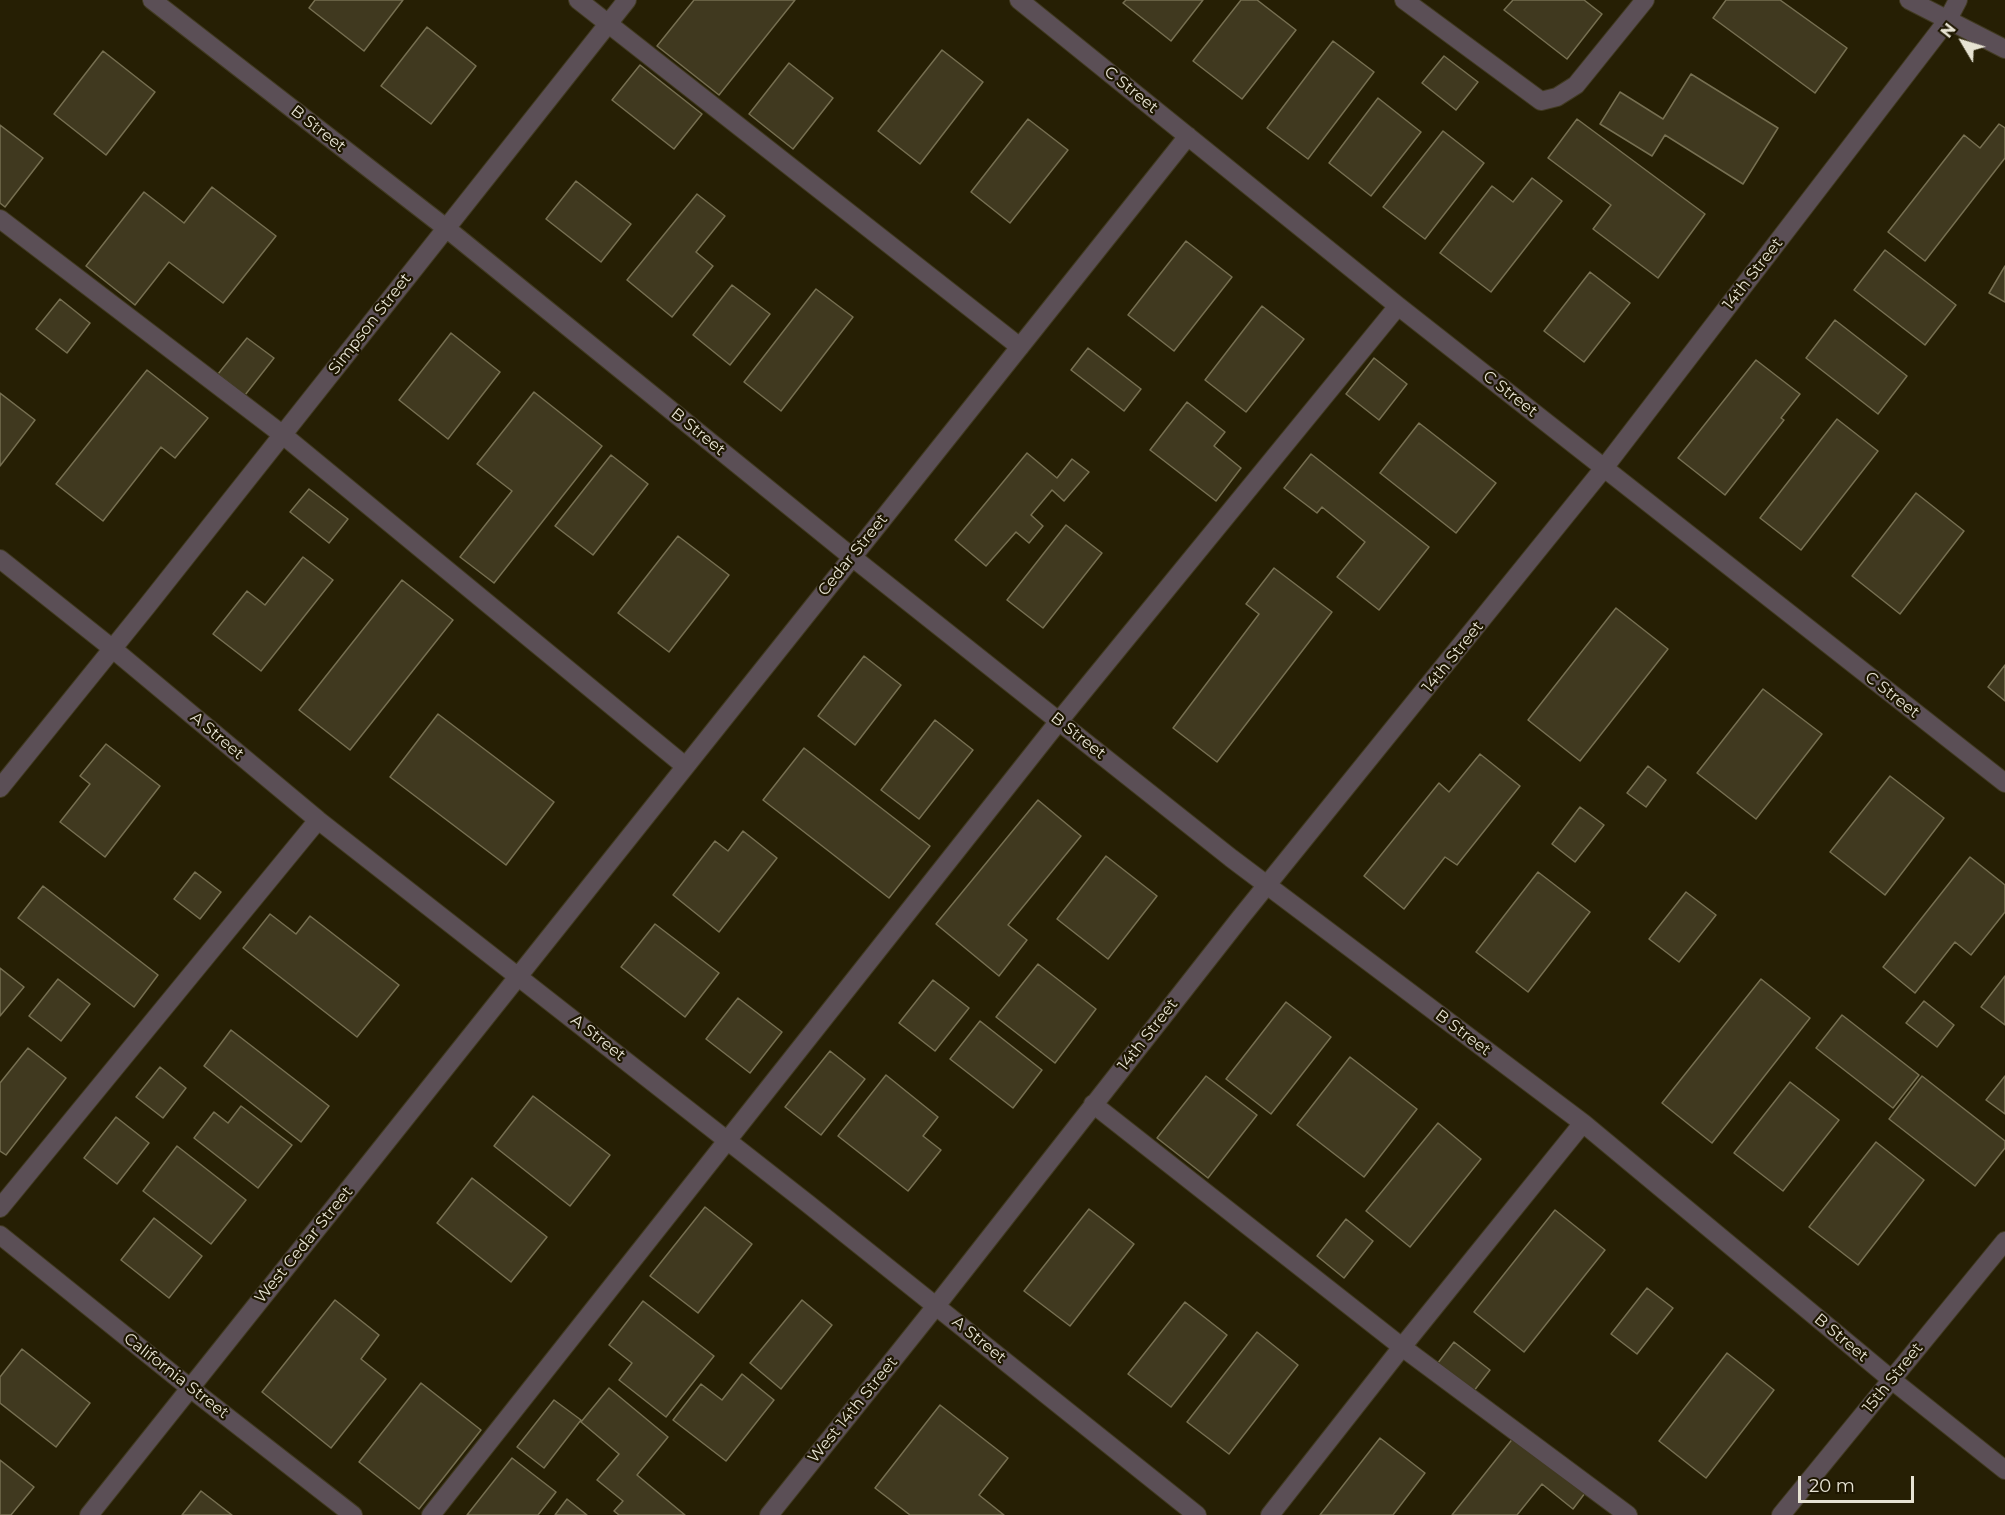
<!DOCTYPE html>
<style>
body{margin:0}
#map{position:relative;width:2005px;height:1515px;overflow:hidden;background:#261f04;font-family:Montserrat,sans-serif}
canvas{display:block}
.north{position:absolute;left:1933px;top:12px;width:60px;height:60px;-webkit-text-stroke:4px #1d1600;paint-order:stroke;rotate:308deg;font-size:16px;font-weight:700;line-height:24px;text-align:center;color:#e7e3d3}
.north::after{content:'';display:block;margin:auto;width:21px;height:27px;background:#e7e3d3;clip-path:polygon(50% 0,100% 100%,50% 72%,0 100%)}
.scale{position:absolute;left:1798px;top:1476px;width:116px;height:27px;box-sizing:border-box;border:3px solid #e7e3d3;border-top:0;padding-left:8px;font-size:18px;line-height:21px;white-space:nowrap;color:#e7e3d3;-webkit-text-stroke:4px #1d1600;paint-order:stroke}
</style>
<div id="map">
<canvas width="2005" height="1515"></canvas>
<div class="north">N</div>
<div class="scale">20 m</div>
</div>
<script>
const g = document.querySelector('canvas').getContext('2d');
g.lineJoin = 'round';
function fill(path, color) { g.fillStyle = color; g.fill(path, 'evenodd'); }
function trace(path, color, width, dash) { g.strokeStyle = color; g.lineWidth = width; g.lineCap = dash ? 'butt' : 'round'; g.setLineDash(dash || []); g.stroke(path); }
function label(font, color, halo, rows, align = 'center') {
  g.font = font + ' Montserrat,sans-serif'; g.lineWidth = 4.5; g.setLineDash([]); g.textBaseline = 'middle'; g.strokeStyle = halo; g.fillStyle = color; for (const [text, x, y, turn = 0] of rows) {
    g.save(); g.translate(x, y); g.rotate((+turn || 0) * Math.PI / 180); g.textAlign = isNaN(turn) ? turn : align; if (halo) g.strokeText(text, 0, 0); g.fillText(text, 0, 0); g.restore();
  }
}
const building = new Path2D(`
 M 315,0 L 403,0 L 364,51 L 309,8 Z
 M 694,0 L 795,0 L 719,95 L 657,46 Z
 M 1126,0 L 1203,0 L 1171,41 L 1123,3 Z
 M 1241,0 L 1257,0 L 1296,30 L 1242,99 L 1193,61 Z
 M 1513,0 L 1584,0 L 1602,14 L 1567,59 L 1504,10 Z
 M 1726,0 L 1780,0 L 1847,48 L 1815,93 L 1713,18 Z
 M 427,27 L 476,66 L 431,124 L 381,86 Z
 M 1333,41 L 1374,72 L 1308,159 L 1267,128 Z
 M 942,50 L 983,82 L 920,164 L 878,131 Z
 M 103,51 L 155,92 L 106,155 L 54,114 Z
 M 1444,56 L 1478,82 L 1456,110 L 1422,83 Z
 M 789,63 L 833,98 L 793,149 L 749,114 Z
 M 640,65 L 702,114 L 674,149 L 612,100 Z
 M 1691,74 L 1778,128 L 1743,184 L 1665,135 L 1652,156 L 1600,124 L 1620,92 L 1663,119 Z
 M 1378,98 L 1421,132 L 1371,196 L 1329,163 Z
 M 1028,119 L 1068,150 L 1010,223 L 971,192 Z
 M 1577,119 L 1705,214 L 1658,278 L 1593,229 L 1611,205 L 1548,158 Z
 M 1999,124 L 2005,128 L 2005,158 L 1925,261 L 1888,232 L 1964,135 L 1980,148 Z
 M 0,125 L 43,158 L 5,207 L 0,203 Z
 M 1443,131 L 1484,163 L 1425,239 L 1383,207 Z
 M 1532,178 L 1562,201 L 1491,292 L 1440,253 L 1492,186 L 1513,202 Z
 M 576,181 L 631,224 L 601,262 L 546,219 Z
 M 212,187 L 276,236 L 223,303 L 169,262 L 135,305 L 86,266 L 144,192 L 184,223 Z
 M 697,194 L 725,216 L 696,252 L 713,266 L 672,317 L 627,280 Z
 M 1186,241 L 1232,277 L 1174,351 L 1128,315 Z
 M 1885,250 L 1956,305 L 1925,345 L 1854,290 Z
 M 2005,266 L 2005,302 L 1989,293 Z
 M 1590,272 L 1630,303 L 1584,362 L 1544,331 Z
 M 732,285 L 770,314 L 730,365 L 693,335 Z
 M 816,289 L 853,317 L 781,411 L 744,382 Z
 M 60,299 L 90,323 L 67,353 L 36,329 Z
 M 1262,306 L 1304,339 L 1246,412 L 1205,380 Z
 M 1835,320 L 1907,376 L 1878,414 L 1806,358 Z
 M 451,333 L 500,372 L 448,439 L 399,400 Z
 M 247,338 L 274,358 L 245,395 L 218,374 Z
 M 1088,348 L 1141,389 L 1124,411 L 1071,370 Z
 M 1374,358 L 1407,384 L 1379,420 L 1346,394 Z
 M 1756,360 L 1800,394 L 1781,418 L 1784,420 L 1725,495 L 1678,458 Z
 M 147,370 L 208,418 L 175,458 L 161,447 L 103,521 L 56,484 Z
 M 534,392 L 602,446 L 494,583 L 460,557 L 512,491 L 477,464 Z
 M 0,393 L 35,420 L 0,466 Z
 M 1187,402 L 1225,432 L 1214,446 L 1241,468 L 1216,501 L 1150,450 Z
 M 1837,419 L 1878,451 L 1801,550 L 1760,518 Z
 M 1419,423 L 1496,483 L 1456,533 L 1380,473 Z
 M 1027,453 L 1057,478 L 1072,459 L 1089,472 L 1064,501 L 1052,490 L 1031,515 L 1043,526 L 1029,543 L 1016,532 L 986,566 L 955,540 Z
 M 1311,454 L 1429,547 L 1379,610 L 1337,577 L 1365,542 L 1322,507 L 1317,513 L 1284,488 Z
 M 611,455 L 648,484 L 593,555 L 555,526 Z
 M 309,489 L 348,519 L 329,543 L 290,512 Z
 M 1916,493 L 1964,531 L 1900,614 L 1852,576 Z
 M 1066,525 L 1102,553 L 1043,628 L 1007,600 Z
 M 678,536 L 729,575 L 669,652 L 618,613 Z
 M 303,557 L 333,580 L 261,671 L 213,634 L 247,591 L 265,605 Z
 M 1274,568 L 1332,612 L 1217,762 L 1173,728 L 1259,614 L 1246,604 Z
 M 402,580 L 453,620 L 350,750 L 299,710 Z
 M 1616,608 L 1668,649 L 1580,761 L 1528,720 Z
 M 864,656 L 901,685 L 855,745 L 818,716 Z
 M 2005,665 L 2005,701 L 1988,687 Z
 M 1763,689 L 1822,734 L 1756,819 L 1697,773 Z
 M 438,714 L 554,802 L 506,865 L 390,777 Z
 M 935,720 L 973,750 L 919,819 L 881,790 Z
 M 106,744 L 160,786 L 105,857 L 60,822 L 90,784 L 80,776 Z
 M 804,748 L 930,846 L 889,898 L 763,800 Z
 M 1480,754 L 1520,786 L 1457,865 L 1445,857 L 1404,909 L 1364,876 L 1439,783 L 1449,792 Z
 M 1648,766 L 1666,780 L 1646,807 L 1627,793 Z
 M 1890,776 L 1944,818 L 1885,895 L 1830,852 Z
 M 1038,800 L 1081,836 L 1008,925 L 1027,940 L 999,976 L 936,924 Z
 M 1580,807 L 1604,825 L 1575,862 L 1552,844 Z
 M 743,831 L 777,858 L 719,932 L 673,895 L 715,841 L 728,851 Z
 M 1106,856 L 1157,896 L 1108,959 L 1057,919 Z
 M 1970,857 L 2005,885 L 2005,912 L 1971,955 L 1955,942 L 1915,993 L 1883,967 Z
 M 195,872 L 221,892 L 200,919 L 174,899 Z
 M 1538,872 L 1590,912 L 1528,992 L 1476,952 Z
 M 43,886 L 158,975 L 134,1007 L 18,918 Z
 M 1686,892 L 1716,915 L 1679,962 L 1649,939 Z
 M 270,914 L 296,934 L 310,916 L 399,985 L 357,1037 L 243,948 Z
 M 655,924 L 719,973 L 685,1017 L 621,967 Z
 M 1038,964 L 1096,1009 L 1055,1063 L 996,1017 Z
 M 0,968 L 24,987 L 0,1016 Z
 M 2005,976 L 2005,1025 L 1981,1007 Z
 M 58,979 L 90,1004 L 61,1041 L 29,1016 Z
 M 1761,979 L 1810,1018 L 1712,1143 L 1662,1103 Z
 M 933,980 L 969,1008 L 935,1051 L 899,1023 Z
 M 738,998 L 782,1032 L 750,1073 L 706,1039 Z
 M 1924,1001 L 1954,1025 L 1937,1047 L 1906,1023 Z
 M 1286,1002 L 1331,1037 L 1271,1114 L 1226,1079 Z
 M 1842,1015 L 1919,1075 L 1893,1108 L 1816,1048 Z
 M 980,1021 L 1042,1070 L 1013,1108 L 950,1059 Z
 M 231,1030 L 329,1106 L 301,1142 L 204,1066 Z
 M 28,1048 L 66,1078 L 6,1155 L 0,1151 L 0,1083 Z
 M 830,1051 L 865,1079 L 821,1135 L 785,1107 Z
 M 1350,1057 L 1417,1109 L 1364,1177 L 1297,1125 Z
 M 160,1067 L 186,1088 L 163,1118 L 136,1097 Z
 M 886,1075 L 938,1117 L 923,1136 L 941,1150 L 908,1191 L 838,1136 Z
 M 1206,1076 L 1257,1115 L 1208,1178 L 1157,1138 Z
 M 1922,1076 L 2005,1141 L 2005,1148 L 1975,1186 L 1889,1119 Z
 M 2005,1076 L 2005,1114 L 1986,1100 Z
 M 1790,1082 L 1839,1120 L 1783,1191 L 1734,1153 Z
 M 533,1096 L 610,1155 L 570,1206 L 494,1146 Z
 M 241,1106 L 292,1145 L 258,1188 L 194,1138 L 214,1112 L 228,1123 Z
 M 116,1117 L 149,1143 L 117,1184 L 84,1158 Z
 M 1438,1123 L 1481,1159 L 1410,1247 L 1366,1211 Z
 M 1876,1142 L 1924,1180 L 1858,1265 L 1809,1227 Z
 M 177,1146 L 246,1200 L 211,1244 L 143,1191 Z
 M 472,1178 L 547,1237 L 511,1282 L 437,1223 Z
 M 705,1207 L 752,1244 L 698,1313 L 650,1276 Z
 M 1089,1209 L 1134,1244 L 1070,1326 L 1024,1291 Z
 M 1555,1210 L 1605,1250 L 1524,1352 L 1474,1312 Z
 M 154,1218 L 202,1256 L 169,1298 L 121,1260 Z
 M 1346,1219 L 1373,1241 L 1344,1278 L 1317,1256 Z
 M 1647,1288 L 1673,1308 L 1637,1354 L 1611,1334 Z
 M 335,1300 L 379,1335 L 361,1359 L 386,1379 L 331,1448 L 262,1392 Z
 M 802,1300 L 832,1325 L 781,1389 L 750,1363 Z
 M 643,1301 L 714,1356 L 666,1417 L 619,1380 L 632,1363 L 609,1345 Z
 M 1185,1302 L 1227,1335 L 1171,1407 L 1128,1374 Z
 M 1257,1332 L 1298,1365 L 1229,1454 L 1187,1422 Z
 M 1454,1342 L 1490,1370 L 1470,1396 L 1434,1368 Z
 M 22,1349 L 90,1403 L 56,1447 L 0,1403 L 0,1377 Z
 M 1727,1353 L 1774,1390 L 1706,1478 L 1659,1441 Z
 M 742,1374 L 774,1400 L 726,1461 L 673,1420 L 701,1384 L 722,1400 Z
 M 421,1383 L 481,1430 L 419,1509 L 359,1462 Z
 M 609,1388 L 668,1437 L 637,1475 L 685,1515 L 619,1515 L 614,1511 L 623,1501 L 597,1480 L 619,1454 L 581,1422 Z
 M 554,1400 L 581,1420 L 544,1468 L 517,1447 Z
 M 940,1405 L 1008,1458 L 979,1495 L 1004,1515 L 910,1515 L 875,1488 Z
 M 1514,1437 L 1585,1493 L 1573,1509 L 1542,1484 L 1517,1515 L 1452,1515 Z
 M 1380,1438 L 1425,1473 L 1393,1515 L 1320,1515 Z
 M 512,1458 L 556,1492 L 538,1515 L 467,1515 Z
 M 0,1460 L 34,1487 L 11,1515 L 0,1515 Z
 M 201,1491 L 232,1515 L 182,1515 Z
 M 567,1499 L 587,1515 L 555,1515 Z`);
fill(building, '#40391f');
trace(building, '#766f51', 1.5);
const minor = new Path2D(`
 M 152,0 L 446,228 L 852,557 L 1231,858 L 1583,1123 L 1892,1380 L 2005,1470
 M 578,0 L 1020,347
 M 1019,0 L 1398,306 L 2005,783
 M 1404,0 L 1541,101 L 1557,97 L 1576,85 L 1645,0
 M 1909,0 L 2005,49
 M 0,219 L 283,435 L 685,766
 M 0,559 L 113,649 L 318,820 L 807,1203 L 1197,1515
 M 0,788 L 147,606 L 627,0
 M 1093,1104 L 1402,1347 L 1628,1515
 M 0,1208 L 318,820
 M 0,1235 L 190,1388 L 353,1515
 M 89,1515 L 1188,136
 M 431,1515 L 1059,721 L 1398,306
 M 769,1515 L 936,1306 L 1241,917 L 1604,468 L 1947,21 L 1958,0
 M 1270,1515 L 1402,1347 L 1583,1123
 M 1781,1515 L 2005,1241`);
trace(minor, '#413a21', 20);
trace(minor, '#5b4f56', 18);
label('16px', '#e7e3d3', '#1d1600', [
 ["C Street",1131,90,39],
 ["B Street",318,129,38],
 ["14th Street",1753,274,-52],
 ["Simpson Street",370,324,-52],
 ["C Street",1510,394,38],
 ["B Street",698,432,39],
 ["Cedar Street",853,555,-51],
 ["14th Street",1453,657,-51],
 ["C Street",1892,695,38],
 ["A Street",217,736,40],
 ["B Street",1078,736,38],
 ["B Street",1463,1033,37],
 ["14th Street",1148,1035,-52],
 ["A Street",598,1038,38],
 ["West Cedar Street",304,1245,-51],
 ["B Street",1841,1338,40],
 ["A Street",979,1340,39],
 ["California Street",176,1376,38],
 ["15th Street",1893,1378,-51],
 ["West 14th Street",853,1410,-51]
]);
</script>
